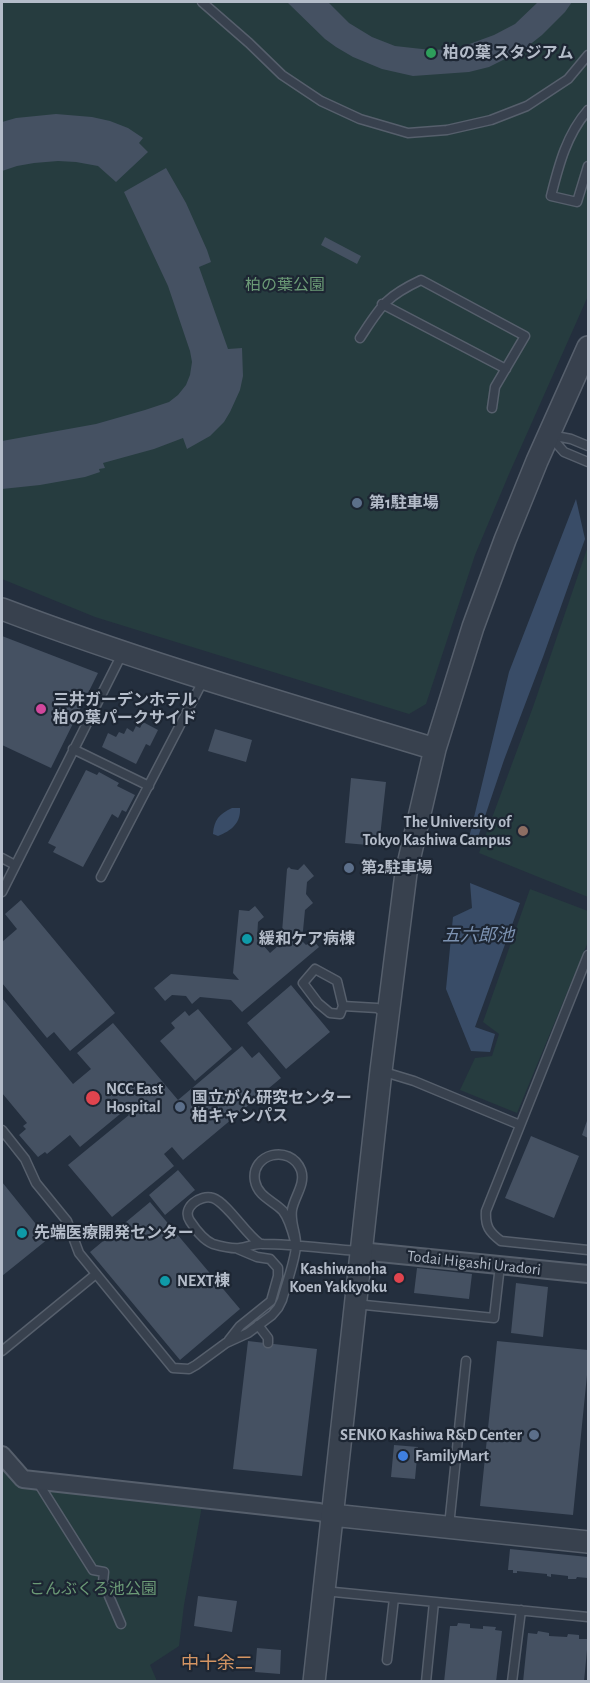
<!DOCTYPE html>
<meta charset="utf-8">
<style>
body{margin:0}
#map{position:relative;width:590px;height:1683px;overflow:hidden;background:#242f3e;font-family:"Alegreya Sans",sans-serif}
canvas{display:block}
.frame{position:absolute;inset:0;border:3px solid #b4bcc9;pointer-events:none}
</style>
<div id="map">
<canvas width="590" height="1683"></canvas>
<div class="frame"></div>
</div>
<script>
const g = document.querySelector('canvas').getContext('2d');
g.lineJoin = 'round';
function fill(path, color) { g.fillStyle = color; g.fill(path, 'evenodd'); }
function trace(path, color, width, dash) { g.strokeStyle = color; g.lineWidth = width; g.lineCap = dash ? 'butt' : 'round'; g.setLineDash(dash || []); g.stroke(path); }
function label(font, color, halo, rows, align = 'center') {
  g.font = font + ' "Alegreya Sans","Noto Sans JP",sans-serif'; g.lineWidth = 4.5; g.setLineDash([]); g.textBaseline = 'middle'; g.strokeStyle = halo; g.fillStyle = color; for (const [text, x, y, turn = 0] of rows) {
    g.save(); g.translate(x, y); g.rotate((+turn || 0) * Math.PI / 180); g.textAlign = isNaN(turn) ? turn : align; if (halo) g.strokeText(text, 0, 0); g.fillText(text, 0, 0); g.restore();
  }
}
fill(new Path2D(`
 M 2,2 L 588,2 L 588,296 L 509,474 L 475,555 L 426,704 L 409,714 L 95,617 L 2,579 Z
 M 588,546 L 588,897 L 479,853 L 533,707 Z
 M 530,889 L 588,911 L 588,942 L 517,1113 L 460,1090 L 475,1058 L 492,1056 L 499,1034 L 483,1022 Z
 M 2,1469 L 16,1484 L 139,1498 L 141,1501 L 202,1506 L 184,1605 L 179,1646 L 150,1665 L 157,1681 L 2,1681 Z`), '#263c3f');
fill(new Path2D(`
 M 576,499 L 585,539 L 543,657 L 504,760 L 478,837 L 468,842 L 509,672 Z
 M 232,808 L 240,808 C 241,823 231,831 218,836 L 213,834 C 214,820 219,814 232,808 Z
 M 470,883 L 520,903 L 475,1027 L 495,1034 L 490,1052 L 471,1051 L 446,989 L 453,917 L 472,908 Z`), '#394c67');
fill(new Path2D(`
 M 287,2 L 328,2 L 349,23 L 372,37 L 395,46 L 431,50 L 456,49 L 494,35 L 515,24 L 538,2 L 572,2 L 565,12 L 542,35 L 523,50 L 489,67 L 469,72 L 413,76 L 382,69 L 353,57 L 336,47 L 325,39 Z
 M 56,114 L 92,117 L 110,121 L 128,128 L 143,138 L 139,143 L 148,152 L 116,182 L 98,166 L 76,162 L 58,161 L 34,163 L 17,166 L 2,171 L 2,122 L 16,118 Z
 M 166,168 L 186,203 L 207,250 L 211,262 L 199,267 L 228,349 L 242,348 L 243,376 L 240,390 L 230,412 L 224,422 L 210,436 L 187,449 L 183,438 L 154,449 L 103,463 L 105,468 L 99,469 L 100,472 L 85,477 L 40,485 L 2,489 L 2,441 L 96,424 L 145,410 L 169,402 L 178,395 L 186,385 L 190,375 L 192,362 L 190,351 L 168,286 L 124,192 Z
 M 325,237 L 361,256 L 357,264 L 321,245 Z
 M 2,636 L 98,673 L 51,768 L 2,745 Z
 M 143,722 L 158,730 L 150,746 L 146,744 L 136,764 L 102,747 L 108,733 L 116,737 L 119,732 L 124,734 L 127,728 L 133,732 L 136,726 L 140,728 Z
 M 215,729 L 252,740 L 246,762 L 208,751 Z
 M 86,770 L 97,775 L 99,772 L 119,783 L 117,786 L 135,795 L 126,812 L 122,810 L 118,818 L 112,814 L 83,867 L 53,852 L 56,847 L 48,843 Z
 M 351,778 L 386,782 L 379,846 L 345,843 Z
 M 304,864 L 314,876 L 307,882 L 306,894 L 313,903 L 305,910 L 302,941 L 306,945 L 313,940 L 319,947 L 242,1012 L 231,1000 L 200,997 L 192,1004 L 186,996 L 172,995 L 165,1001 L 154,988 L 171,974 L 239,980 L 233,973 L 239,910 L 249,911 L 255,906 L 264,917 L 258,922 L 257,938 L 270,953 L 287,938 L 282,932 L 287,869 L 289,867 L 291,869 L 298,870 Z
 M 21,900 L 115,1013 L 70,1051 L 54,1032 L 47,1038 L 2,983 L 2,942 L 17,929 L 5,914 Z
 M 291,985 L 330,1032 L 286,1069 L 247,1023 Z
 M 2,998 L 73,1084 L 91,1069 L 77,1053 L 113,1023 L 178,1100 L 242,1046 L 252,1058 L 259,1052 L 281,1078 L 183,1160 L 172,1147 L 164,1154 L 174,1166 L 112,1217 L 68,1165 L 129,1115 L 125,1110 L 80,1147 L 70,1135 L 47,1154 L 45,1152 L 38,1157 L 19,1135 L 26,1129 L 23,1126 L 27,1123 L 2,1093 Z
 M 198,1009 L 232,1049 L 195,1081 L 160,1041 L 175,1028 L 171,1023 L 185,1011 L 189,1016 Z
 M 588,1118 L 588,1138 L 582,1135 Z
 M 531,1136 L 579,1156 L 554,1218 L 505,1198 Z
 M 178,1170 L 195,1190 L 165,1215 L 149,1195 Z
 M 2,1182 L 48,1239 L 2,1276 Z
 M 150,1202 L 240,1309 L 180,1360 L 90,1252 Z
 M 417,1268 L 472,1274 L 469,1299 L 414,1293 Z
 M 516,1283 L 548,1287 L 543,1337 L 511,1333 Z
 M 248,1341 L 317,1349 L 302,1476 L 233,1469 Z
 M 497,1341 L 588,1350 L 588,1365 L 573,1515 L 480,1506 Z
 M 394,1445 L 418,1447 L 415,1479 L 391,1477 Z
 M 510,1549 L 588,1557 L 588,1578 L 577,1577 L 576,1579 L 568,1579 L 568,1576 L 551,1574 L 551,1577 L 547,1576 L 547,1574 L 517,1571 L 517,1573 L 513,1573 L 513,1570 L 508,1570 Z
 M 198,1596 L 237,1601 L 232,1632 L 194,1626 Z
 M 458,1623 L 470,1624 L 470,1628 L 483,1629 L 483,1626 L 496,1627 L 495,1630 L 502,1631 L 496,1682 L 444,1682 L 450,1626 L 457,1626 Z
 M 538,1631 L 549,1633 L 549,1636 L 567,1637 L 568,1634 L 579,1635 L 579,1639 L 588,1639 L 584,1682 L 523,1682 L 528,1633 L 537,1634 Z
 M 257,1648 L 281,1650 L 280,1674 L 255,1672 Z`), '#455162');
const service = new Path2D(`
 M 202,2 L 249,43 L 282,75 L 321,101 L 360,119 L 408,133 L 447,130 L 491,120 L 527,106 L 568,79 L 588,55
 M 588,110 C 567,134 559,164 551,196 L 577,202 L 588,166
 M 382,304 L 506,369
 M 360,338 C 381,306 385,297 421,280 L 525,336 L 495,387 L 492,408
 M 550,435 L 571,439 L 588,446
 M 550,436 L 564,452 L 588,462
 M 73,749 L 149,786
 M 2,858 L 15,865
 M 101,877 L 204,679
 M 2,892 L 122,654
 M 588,955 L 486,1211 C 485,1226 489,1232 501,1241 L 588,1250
 M 315,969 L 337,981 L 343,1006 L 340,1014 L 330,1013 L 318,1003 L 303,983 Z
 M 343,1006 L 377,1008 L 387,1014
 M 381,1071 L 414,1081 L 520,1125
 M 2,1130 L 25,1159 L 36,1183 L 67,1221 L 79,1253 L 173,1368 L 189,1369 L 196,1365 L 226,1343 L 248,1333 L 272,1315 L 278,1308 L 282,1300 C 286,1285 295,1261 296,1246 C 297,1235 290,1223 292,1210 C 294,1197 306,1184 301,1170 C 290,1143 250,1154 255,1181 C 258,1197 274,1201 283,1211 C 290,1220 293,1234 296,1245
 M 259,1243 C 245,1233 227,1203 213,1198 C 200,1194 181,1208 190,1221 C 196,1230 203,1240 213,1244 C 220,1246 233,1249 240,1248 C 248,1247 255,1243 263,1244 C 295,1244 328,1249 360,1251
 M 355,1304 L 494,1318 L 500,1265
 M 258,1325 L 268,1338 L 268,1343
 M 229,1340 L 240,1326 L 271,1301 L 278,1276 L 278,1268 L 270,1259 L 257,1257 L 238,1249
 M 2,1351 L 96,1274
 M 37,1481 L 93,1570 L 104,1572 L 103,1582 L 121,1624
 M 449,1526 L 466,1361
 M 324,1591 L 588,1617
 M 387,1660 L 394,1598
 M 426,1682 L 434,1602
 M 512,1682 L 521,1610`);
const minor = new Path2D(`
 M 360,1251 L 588,1274
 M 2,1455 L 23,1479 L 319,1512 L 332,1515`);
const tertiary = new Path2D(`
 M 2,609 C 144,663 290,705 435,749
 M 332,1515 L 588,1542
 M 314,1682 L 381,1071 L 406,873 L 435,749 L 473,627 L 505,540 L 537,461 L 588,347`);
trace(service, '#565f6c', 11);
trace(minor, '#565f6c', 20);
trace(tertiary, '#565f6c', 24);
trace(service, '#38414e', 8);
trace(minor, '#38414e', 16);
trace(tertiary, '#38414e', 21);
for (const [x, y, r, color] of [
 [431,53,6,"#2e9e5b"],
 [357,503,6,"#5c6f8a"],
 [41,709,6,"#d1479c"],
 [523,831,6,"#8d6e63"],
 [349,868,6,"#5c6f8a"],
 [247,939,6,"#0f9aa8"],
 [93,1098,8,"#e0444e"],
 [180,1107,6,"#5c6f8a"],
 [22,1233,6,"#0f9aa8"],
 [399,1278,6,"#e0444e"],
 [165,1281,6,"#0f9aa8"],
 [534,1435,6,"#5c6f8a"],
 [403,1456,6,"#3f7fe0"]
]) { const dot = new Path2D(); dot.arc(x, y, r, 0, 2 * Math.PI); g.fillStyle = color; g.fill(dot); trace(dot, '#1d2633', 2); }
label('bold 16px', '#b4bcc9', '#1d2633', [
 ["柏の葉 スタジアム",443,53],
 ["第1駐車場",369,503],
 ["三井ガーデンホテル",53,700],
 ["柏の葉パークサイド",53,718],
 ["The University of",511,822,"right"],
 ["Tokyo Kashiwa Campus",511,840,"right"],
 ["第2駐車場",361,868],
 ["緩和ケア病棟",259,939],
 ["NCC East",106,1089],
 ["Hospital",106,1107],
 ["国立がん研究センター",192,1098],
 ["柏キャンパス",192,1116],
 ["先端医療開発センター",34,1233],
 ["Kashiwanoha",387,1269,"right"],
 ["Koen Yakkyoku",387,1287,"right"],
 ["NEXT棟",177,1281],
 ["SENKO Kashiwa R&D Center",522,1435,"right"],
 ["FamilyMart",415,1456]
], 'left');
label('16px', '#6b9a76', '#1d2633', [
 ["柏の葉公園",285,285],
 ["こんぶくろ池公園",93,1589]
]);
label('16px', '#b4bcc9', '#1d2633', [
 ["Todai Higashi Uradori",474,1263,6]
]);
label('italic 18px', '#7c92b1', '#1d2633', [
 ["五六郎池",478,936]
]);
label('18px', '#d59563', '#1d2633', [
 ["中十余二",217,1664]
]);
</script>
